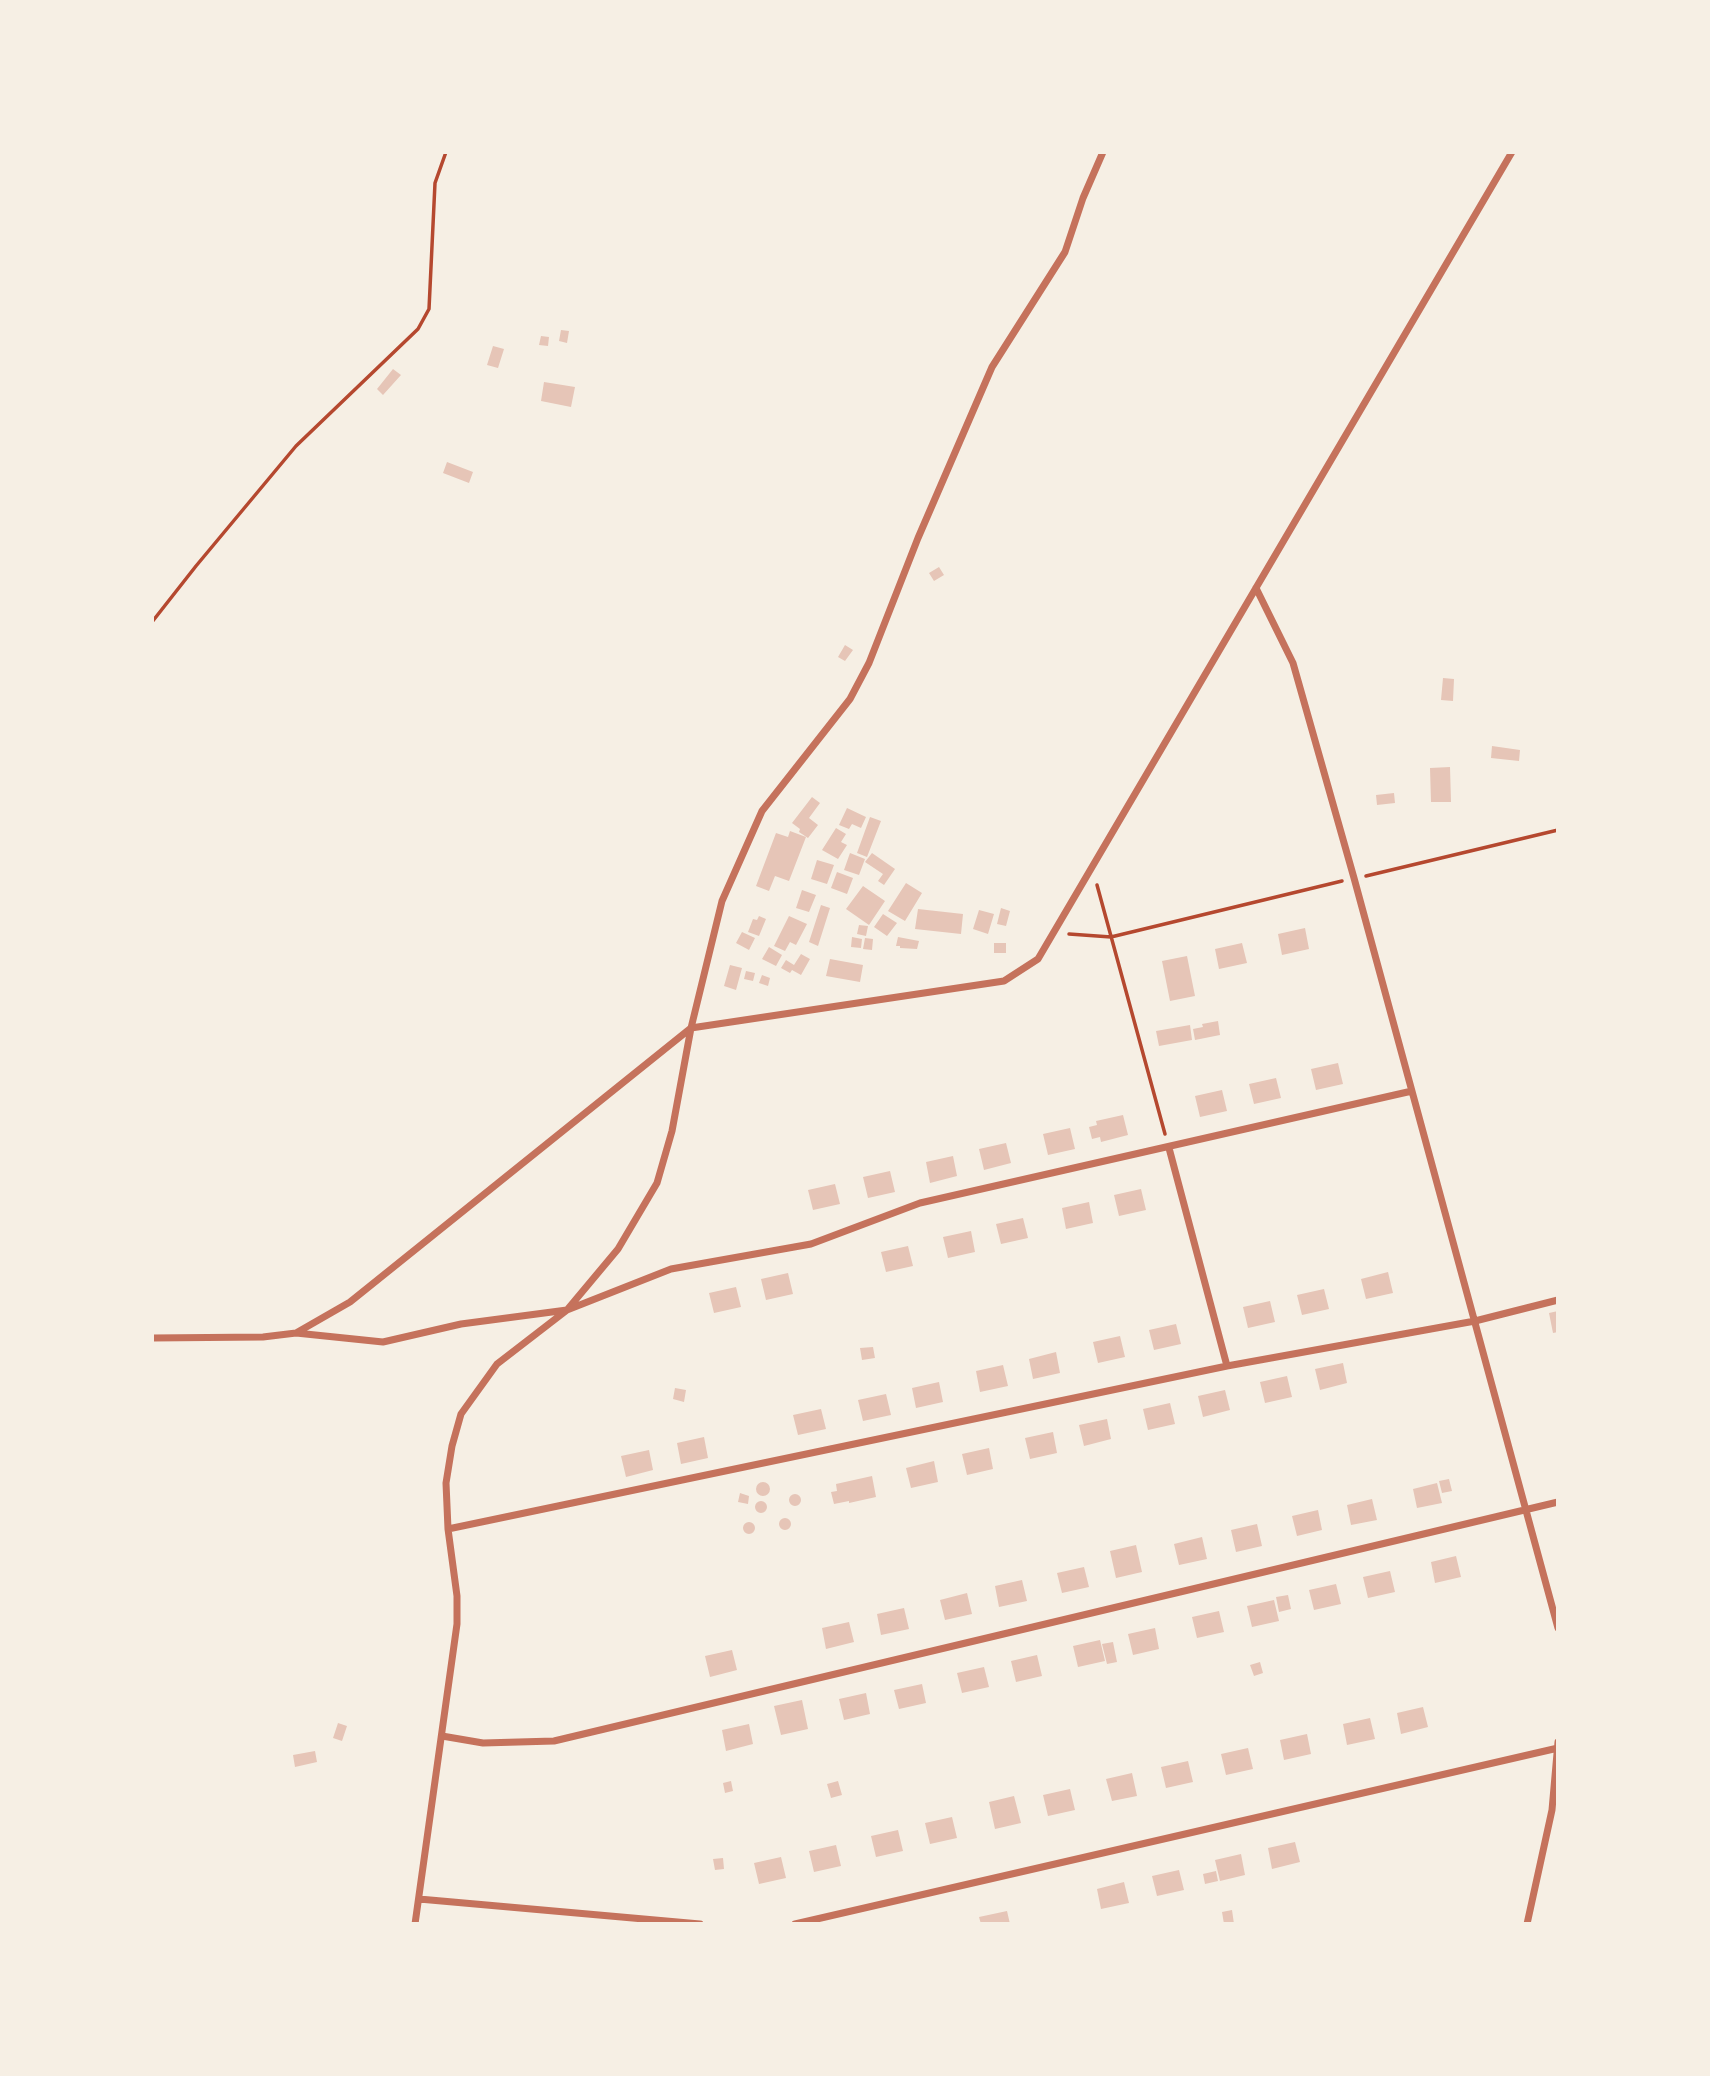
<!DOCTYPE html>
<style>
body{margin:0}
#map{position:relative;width:1710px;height:2076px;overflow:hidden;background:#f6efe4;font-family:"PT Sans",sans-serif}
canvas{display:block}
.frame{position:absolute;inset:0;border:154px solid #f6efe4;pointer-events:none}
</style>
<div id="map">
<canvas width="1710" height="2076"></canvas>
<div class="frame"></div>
</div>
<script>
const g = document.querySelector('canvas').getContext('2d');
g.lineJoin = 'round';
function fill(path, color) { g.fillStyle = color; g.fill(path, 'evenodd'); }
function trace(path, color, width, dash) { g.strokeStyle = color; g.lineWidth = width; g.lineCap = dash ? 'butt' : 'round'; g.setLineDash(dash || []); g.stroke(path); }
fill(new Path2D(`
 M 561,330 L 569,331 L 567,343 L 559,341 Z
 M 541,336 L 549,337 L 548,346 L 539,345 Z
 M 493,346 L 504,349 L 498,368 L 487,365 Z
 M 393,369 L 401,375 L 383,395 L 377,389 Z
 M 544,382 L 575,387 L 571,407 L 541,401 Z
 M 447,462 L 473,472 L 469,483 L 443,473 Z
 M 939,567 L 944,575 L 934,581 L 929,573 Z
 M 845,645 L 853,650 L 845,661 L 838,657 Z
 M 1443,678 L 1454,679 L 1453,701 L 1441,700 Z
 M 1492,746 L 1520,750 L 1519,761 L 1491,758 Z
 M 1450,767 L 1451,802 L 1431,802 L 1430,768 Z
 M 1394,793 L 1395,803 L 1377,805 L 1376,795 Z
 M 812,797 L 820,803 L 809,818 L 818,825 L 808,838 L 799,832 L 800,829 L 792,823 Z
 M 847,808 L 866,817 L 861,828 L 852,824 L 849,829 L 839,825 Z
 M 870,817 L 881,821 L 867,857 L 857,853 Z
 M 836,828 L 846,834 L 841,842 L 847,845 L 838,859 L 822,850 Z
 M 790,831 L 806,837 L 789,881 L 775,876 L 769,891 L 756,886 L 776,833 L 788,837 Z
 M 850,853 L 865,859 L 859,875 L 844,870 Z
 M 872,853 L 895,869 L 884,885 L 878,881 L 883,874 L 865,862 Z
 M 817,860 L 834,865 L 827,884 L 811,879 Z
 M 837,872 L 853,878 L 847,894 L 831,888 Z
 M 906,883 L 922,893 L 905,921 L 888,911 Z
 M 863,886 L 885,901 L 869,925 L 846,909 Z
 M 802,890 L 816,895 L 809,912 L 796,908 Z
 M 821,905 L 830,908 L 818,946 L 809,942 Z
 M 1001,908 L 1010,911 L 1006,926 L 997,924 Z
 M 918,909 L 963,914 L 961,934 L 915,929 Z
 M 979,910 L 994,914 L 988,934 L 973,929 Z
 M 883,914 L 897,923 L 887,936 L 874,927 Z
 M 759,916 L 766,919 L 759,936 L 748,932 L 753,919 L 757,920 Z
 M 789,916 L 807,924 L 796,945 L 790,942 L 785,951 L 774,946 Z
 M 859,925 L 868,926 L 866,936 L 857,934 Z
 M 1305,928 L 1309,949 L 1282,955 L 1278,934 Z
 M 742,932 L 755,938 L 749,950 L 736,943 Z
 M 852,937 L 862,939 L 861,948 L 851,947 Z
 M 898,937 L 919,941 L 917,949 L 900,948 L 900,946 L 896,946 Z
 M 865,938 L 873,939 L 872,950 L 863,949 Z
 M 994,943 L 1006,943 L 1006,953 L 994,953 Z
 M 1242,943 L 1247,963 L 1219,969 L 1215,949 Z
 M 769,947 L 782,955 L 776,966 L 762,959 Z
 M 801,954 L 810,959 L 801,975 L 792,970 L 790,973 L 781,968 L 786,960 L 794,965 Z
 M 1187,956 L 1195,996 L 1170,1001 L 1162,961 Z
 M 830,959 L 863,965 L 860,982 L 826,976 Z
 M 730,965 L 742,968 L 736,990 L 724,986 Z
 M 746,971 L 755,973 L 753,981 L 744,979 Z
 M 762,975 L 770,978 L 768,986 L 759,983 Z
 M 1218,1021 L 1220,1035 L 1195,1040 L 1193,1029 L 1203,1027 L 1202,1024 Z
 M 1190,1025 L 1192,1040 L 1159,1046 L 1156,1031 Z
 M 1338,1063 L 1343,1084 L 1316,1090 L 1311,1069 Z
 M 1276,1078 L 1281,1098 L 1254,1104 L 1249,1084 Z
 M 1222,1090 L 1227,1111 L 1200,1117 L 1195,1096 Z
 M 1123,1115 L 1128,1135 L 1101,1142 L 1100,1137 L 1092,1139 L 1089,1127 L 1097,1125 L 1096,1121 Z
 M 1070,1128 L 1075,1149 L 1048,1155 L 1043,1134 Z
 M 1006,1143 L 1011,1163 L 984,1170 L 979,1149 Z
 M 953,1156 L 957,1176 L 930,1183 L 926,1162 Z
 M 890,1171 L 895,1192 L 868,1198 L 863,1177 Z
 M 835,1184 L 840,1204 L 813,1210 L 808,1190 Z
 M 1141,1189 L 1146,1210 L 1119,1216 L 1114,1195 Z
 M 1089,1202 L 1093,1223 L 1066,1229 L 1062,1208 Z
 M 1023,1218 L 1028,1238 L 1001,1244 L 996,1224 Z
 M 971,1231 L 975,1252 L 948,1258 L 943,1237 Z
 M 908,1246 L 913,1266 L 886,1272 L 881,1252 Z
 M 1388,1272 L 1393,1293 L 1366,1299 L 1361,1279 Z
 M 788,1273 L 793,1294 L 766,1300 L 761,1279 Z
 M 736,1287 L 741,1307 L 714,1313 L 709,1293 Z
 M 1324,1289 L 1329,1309 L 1302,1315 L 1297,1295 Z
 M 1270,1301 L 1275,1322 L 1248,1328 L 1243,1307 Z
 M 1558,1311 L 1558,1332 L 1553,1333 L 1549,1313 Z
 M 1176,1324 L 1181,1344 L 1154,1350 L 1149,1330 Z
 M 1120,1336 L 1125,1357 L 1098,1363 L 1093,1342 Z
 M 873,1347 L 875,1358 L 862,1360 L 860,1348 Z
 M 1056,1352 L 1060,1373 L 1033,1379 L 1029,1359 Z
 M 1343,1363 L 1347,1383 L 1320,1390 L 1315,1369 Z
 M 1003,1365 L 1008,1386 L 980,1392 L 976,1371 Z
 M 1287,1376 L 1292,1397 L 1265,1403 L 1260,1382 Z
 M 939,1382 L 943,1402 L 916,1408 L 912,1388 Z
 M 675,1388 L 686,1390 L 684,1402 L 673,1399 Z
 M 1225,1390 L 1230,1410 L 1203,1417 L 1198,1396 Z
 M 886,1394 L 891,1415 L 863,1421 L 858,1400 Z
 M 1170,1403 L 1175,1424 L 1148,1430 L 1143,1409 Z
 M 821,1409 L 826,1429 L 798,1435 L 793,1415 Z
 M 1107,1419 L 1111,1439 L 1084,1446 L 1079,1425 Z
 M 1053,1432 L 1057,1453 L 1030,1459 L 1025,1438 Z
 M 704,1437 L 708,1458 L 681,1464 L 677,1443 Z
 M 989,1448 L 993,1469 L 967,1475 L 962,1454 Z
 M 649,1450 L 653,1470 L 626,1477 L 621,1456 Z
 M 934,1461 L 938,1482 L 911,1488 L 906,1468 Z
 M 872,1476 L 876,1497 L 849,1503 L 849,1501 L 834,1504 L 831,1492 L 837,1491 L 836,1484 Z
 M 1449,1479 L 1452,1491 L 1442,1493 L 1439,1481 Z
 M756 1489a7 7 0 1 1 14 0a7 7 0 1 1-14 0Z
 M 1437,1483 L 1442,1503 L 1417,1508 L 1413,1489 Z
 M 740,1493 L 749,1496 L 748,1504 L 738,1502 Z
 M789 1500a6 6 0 1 1 12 0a6 6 0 1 1-12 0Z
 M 1372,1499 L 1377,1520 L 1351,1525 L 1347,1505 Z
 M755 1507a6 6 0 1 1 12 0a6 6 0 1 1-12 0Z
 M 1318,1510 L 1322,1530 L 1297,1536 L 1292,1516 Z
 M779 1524a6 6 0 1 1 12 0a6 6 0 1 1-12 0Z
 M743 1528a6 6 0 1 1 12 0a6 6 0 1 1-12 0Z
 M 1257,1524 L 1262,1546 L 1236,1552 L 1231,1530 Z
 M 1202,1537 L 1207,1559 L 1179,1565 L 1174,1544 Z
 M 1136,1545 L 1142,1572 L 1116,1578 L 1110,1551 Z
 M 1456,1556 L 1461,1577 L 1435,1583 L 1431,1562 Z
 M 1084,1567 L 1089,1587 L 1062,1593 L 1057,1573 Z
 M 1390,1571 L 1395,1592 L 1368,1598 L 1363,1577 Z
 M 1022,1580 L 1027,1601 L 999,1607 L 995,1586 Z
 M 1336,1584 L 1341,1604 L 1314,1610 L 1309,1590 Z
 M 967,1593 L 972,1614 L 945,1620 L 940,1600 Z
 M 1288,1595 L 1291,1609 L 1279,1612 L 1276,1597 Z
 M 1274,1600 L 1279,1621 L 1252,1627 L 1247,1606 Z
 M 904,1608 L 909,1629 L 881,1635 L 877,1614 Z
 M 1219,1611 L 1224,1632 L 1197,1638 L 1192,1617 Z
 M 849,1622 L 854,1642 L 826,1649 L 822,1628 Z
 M 1155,1628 L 1159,1649 L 1133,1655 L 1128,1634 Z
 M 1100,1640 L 1105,1661 L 1078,1667 L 1073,1646 Z
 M 1113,1642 L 1117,1662 L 1107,1664 L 1102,1644 Z
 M 732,1650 L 737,1670 L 710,1677 L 705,1656 Z
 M 1037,1655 L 1042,1676 L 1016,1682 L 1011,1661 Z
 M 1260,1662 L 1263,1673 L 1254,1676 L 1250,1665 Z
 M 984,1667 L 989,1687 L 962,1693 L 957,1673 Z
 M 922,1684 L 926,1703 L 899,1709 L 894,1690 Z
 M 866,1693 L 870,1714 L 844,1720 L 839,1699 Z
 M 802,1700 L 808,1729 L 781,1735 L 774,1706 Z
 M 1423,1707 L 1428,1727 L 1401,1734 L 1397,1713 Z
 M 1370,1718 L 1375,1739 L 1347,1745 L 1343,1724 Z
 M 338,1723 L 347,1726 L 342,1741 L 333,1738 Z
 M 749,1724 L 753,1744 L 726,1751 L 722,1730 Z
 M 1307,1734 L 1311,1754 L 1284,1760 L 1280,1740 Z
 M 1248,1748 L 1253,1769 L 1226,1775 L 1221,1754 Z
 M 315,1751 L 317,1762 L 295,1767 L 293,1755 Z
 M 1188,1761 L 1193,1782 L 1166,1788 L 1161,1767 Z
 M 1132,1773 L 1137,1796 L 1112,1801 L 1106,1779 Z
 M 731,1781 L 733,1791 L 725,1793 L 723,1783 Z
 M 838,1781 L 842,1795 L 831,1798 L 827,1784 Z
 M 1070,1789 L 1075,1810 L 1048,1816 L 1043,1795 Z
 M 1014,1796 L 1021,1823 L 995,1829 L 989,1802 Z
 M 952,1817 L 957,1838 L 930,1844 L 925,1823 Z
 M 898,1830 L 903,1851 L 876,1857 L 871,1836 Z
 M 1295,1842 L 1300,1862 L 1272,1869 L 1268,1848 Z
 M 836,1845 L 841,1866 L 814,1872 L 809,1851 Z
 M 1241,1854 L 1245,1875 L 1220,1881 L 1215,1860 Z
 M 781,1857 L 786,1878 L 759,1884 L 754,1863 Z
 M 723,1858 L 724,1869 L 715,1870 L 713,1859 Z
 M 1179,1870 L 1184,1890 L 1157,1896 L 1152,1876 Z
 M 1216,1871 L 1218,1881 L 1205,1884 L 1203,1874 Z
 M 1124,1882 L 1129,1903 L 1101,1909 L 1097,1889 Z
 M 1232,1910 L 1234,1924 L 1224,1924 L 1222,1912 Z
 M 1007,1911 L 1010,1924 L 981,1924 L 979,1917 Z`), '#e6c5b7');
trace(new Path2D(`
 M 152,622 L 196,566 L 296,446 L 418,329 L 429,309 L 435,183 L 446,152
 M 1366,876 L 1558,830
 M 1097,885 L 1165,1134
 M 1069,934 L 1111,937 L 1342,881`), '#b5482f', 3.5);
trace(new Path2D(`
 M 1256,588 L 1293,663 L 1354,878 L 1558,1628
 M 1169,1148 L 1227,1366
 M 296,1333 L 383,1342 L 461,1324 L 567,1310 L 671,1269 L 811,1244 L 920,1203 L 1412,1091
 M 152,1338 L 263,1337 L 296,1333 L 350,1302 L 691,1028 L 1004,981 L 1038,959 L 1512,152
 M 448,1529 L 1227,1366 L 1475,1321 L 1558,1300
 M 442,1736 L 483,1743 L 554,1741 L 1558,1502
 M 419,1899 L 700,1924
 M 415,1924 L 457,1624 L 457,1596 L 448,1529 L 446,1483 L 452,1446 L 461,1414 L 497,1364 L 567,1310 L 618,1249 L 657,1183 L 672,1131 L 691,1028 L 722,901 L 762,811 L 850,699 L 869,663 L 918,538 L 992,367 L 1065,252 L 1083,198 L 1103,152
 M 795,1924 L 1558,1748
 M 1527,1924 L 1552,1810 L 1558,1742`), '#c5725c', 7);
</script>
